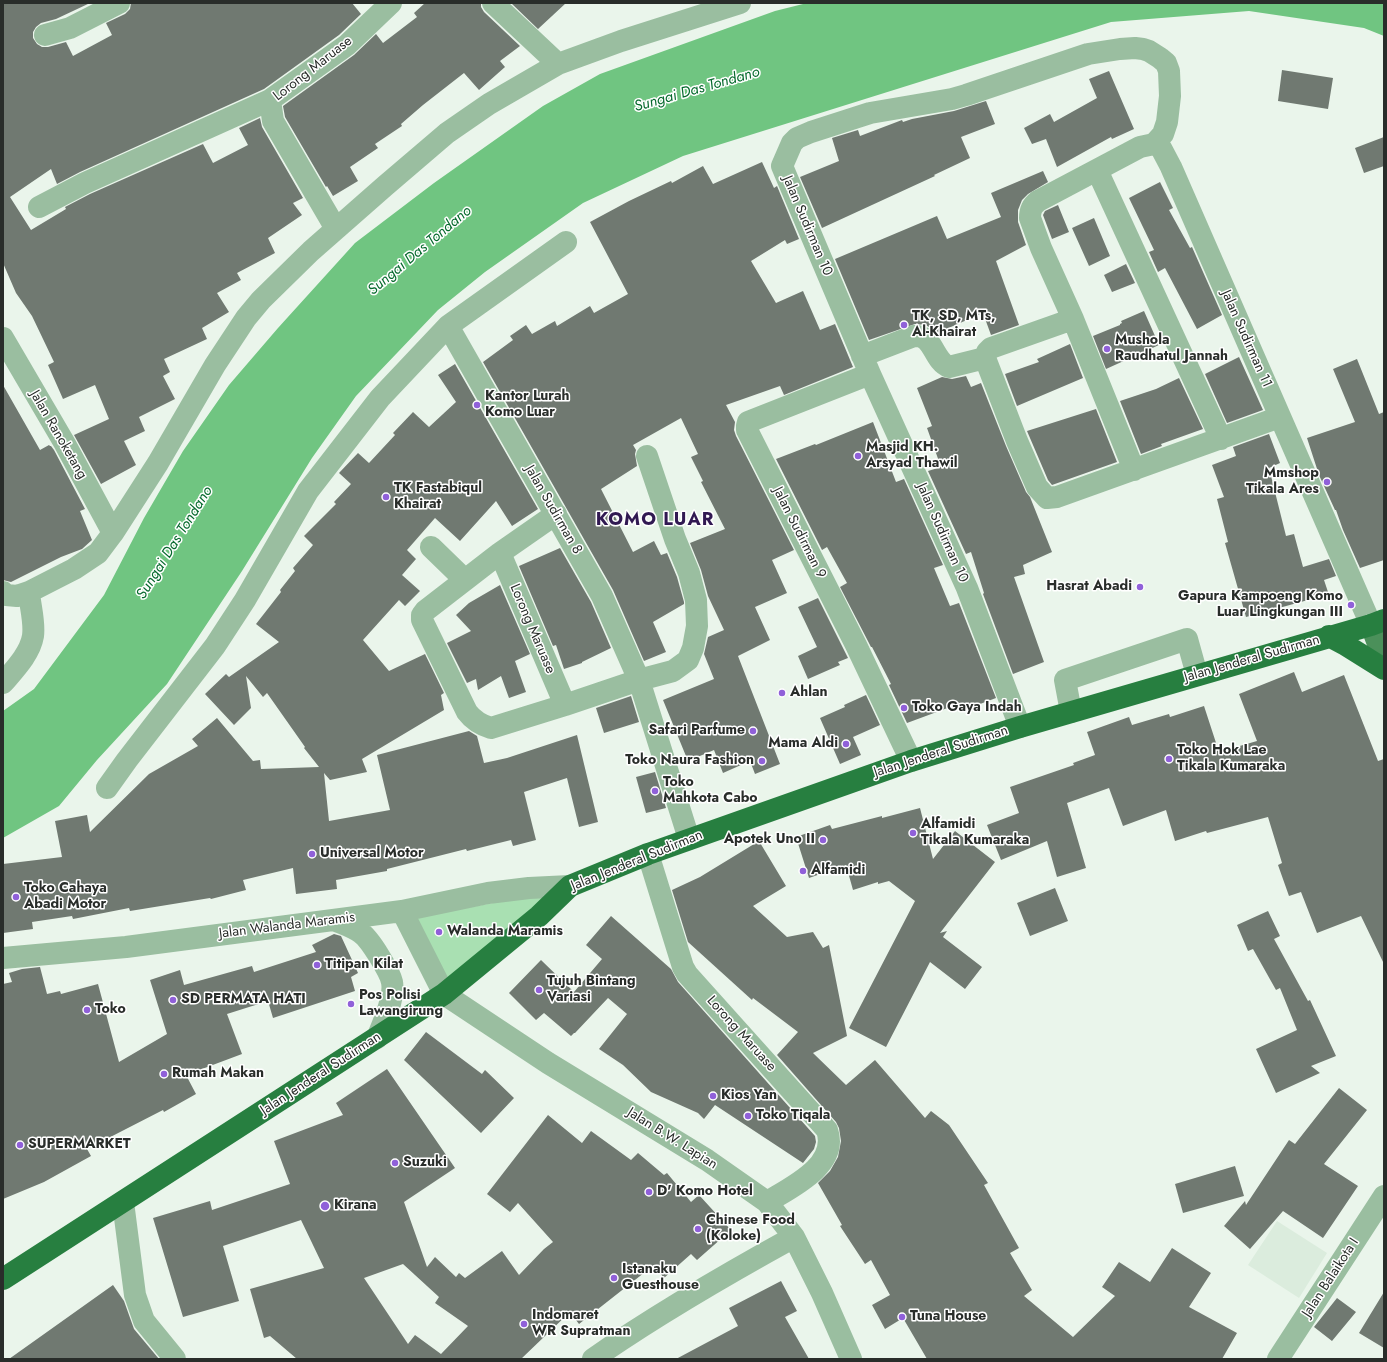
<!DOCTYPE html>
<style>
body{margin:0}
#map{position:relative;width:1387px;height:1362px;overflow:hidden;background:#eaf5eb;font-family:Jost,sans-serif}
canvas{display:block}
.frame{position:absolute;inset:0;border:4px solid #292d2a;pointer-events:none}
</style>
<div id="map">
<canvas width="1387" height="1362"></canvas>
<div class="frame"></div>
</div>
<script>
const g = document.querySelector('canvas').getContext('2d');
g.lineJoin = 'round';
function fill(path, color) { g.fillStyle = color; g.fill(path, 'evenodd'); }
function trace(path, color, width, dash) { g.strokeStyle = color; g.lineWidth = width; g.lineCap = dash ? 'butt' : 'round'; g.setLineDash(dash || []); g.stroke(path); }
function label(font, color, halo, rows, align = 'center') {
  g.font = font + ' Jost,sans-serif'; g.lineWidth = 3; g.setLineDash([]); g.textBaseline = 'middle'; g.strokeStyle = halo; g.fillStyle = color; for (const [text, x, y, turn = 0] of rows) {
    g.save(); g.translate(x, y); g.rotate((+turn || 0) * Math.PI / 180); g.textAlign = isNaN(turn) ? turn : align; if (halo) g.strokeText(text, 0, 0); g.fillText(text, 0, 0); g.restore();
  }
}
fill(new Path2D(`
 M 1277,1221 L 1327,1253 L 1299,1298 L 1248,1265 Z`), '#dbecdd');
fill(new Path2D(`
 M 558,891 L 447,983 L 412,918 Z`), '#a9e0b2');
fill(new Path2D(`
 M 807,3 L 1384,3 L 1384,36 L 1364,28 L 1249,11 L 1111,22 L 683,156 L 583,203 L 485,272 L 438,310 L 356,396 L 312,458 L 242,571 L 167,684 L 97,760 L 59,806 L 3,838 L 3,711 L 34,689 L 104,595 L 144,518 L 183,451 L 229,385 L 278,328 L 355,243 L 434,183 L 543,106 L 600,74 L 775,11 Z`), '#70c581');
fill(new Path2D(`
 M 3,3 L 90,3 L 56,19 L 41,23 L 36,27 L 33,32 L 33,38 L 37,44 L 42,47 L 48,47 L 66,42 L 73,56 L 112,35 L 106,23 L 125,14 L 130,9 L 131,3 L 352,3 L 361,14 L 339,35 L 264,89 L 80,172 L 57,184 L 51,169 L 10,197 L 31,230 L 66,209 L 65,207 L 90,194 L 203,144 L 213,163 L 248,145 L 239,128 L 260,118 L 262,127 L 303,198 L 293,203 L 302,215 L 268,238 L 275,253 L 237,273 L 241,280 L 217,293 L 229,312 L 202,328 L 207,339 L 164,359 L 170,372 L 163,376 L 175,399 L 139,417 L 145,431 L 124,441 L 136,465 L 101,484 L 74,435 L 109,419 L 95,385 L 63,399 L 48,365 L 54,362 L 32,316 L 16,293 L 3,263 Z
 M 425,3 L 481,3 L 481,7 L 484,12 L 520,46 L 500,61 L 505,67 L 479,90 L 464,73 L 423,105 L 401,124 L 402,126 L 375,144 L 378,148 L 350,167 L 358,181 L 333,196 L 327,186 L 326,187 L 285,117 L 283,106 L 354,55 L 376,34 L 383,43 L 417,17 L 414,13 Z
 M 511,3 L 566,3 L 538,29 Z
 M 1282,70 L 1333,78 L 1328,109 L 1278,101 Z
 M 1109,71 L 1134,129 L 1112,139 L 1111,137 L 1057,167 L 1046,139 L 1032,144 L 1024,128 L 1050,114 L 1054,122 L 1097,98 L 1089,79 Z
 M 986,101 L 995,124 L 961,137 L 970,158 L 934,175 L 935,176 L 822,228 L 800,177 L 839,161 L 832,138 L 858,130 L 860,136 L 902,120 L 903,122 L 912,119 L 954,111 Z
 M 1384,137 L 1384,166 L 1364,173 L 1355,148 Z
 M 762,162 L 774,188 L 777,186 L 799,239 L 787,244 L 785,240 L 751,261 L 776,303 L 803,291 L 820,330 L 835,324 L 853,367 L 784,395 L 780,386 L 726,405 L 735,422 L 734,430 L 736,436 L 794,550 L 772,560 L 787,593 L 755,607 L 770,640 L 738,656 L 780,764 L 755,774 L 750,761 L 723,773 L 714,750 L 688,761 L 663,700 L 714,679 L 704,654 L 708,637 L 724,630 L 708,596 L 701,570 L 690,543 L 725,529 L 701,482 L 703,481 L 691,457 L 698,454 L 681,418 L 633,445 L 636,450 L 635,454 L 637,466 L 601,489 L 633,552 L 654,541 L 661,555 L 667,553 L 677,577 L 684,602 L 684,604 L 653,622 L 666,652 L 644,661 L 613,590 L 483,362 L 513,340 L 510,336 L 526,325 L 532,334 L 555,321 L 557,326 L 590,306 L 594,313 L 628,294 L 590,222 L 629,201 L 671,181 L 672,183 L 703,166 L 713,184 Z
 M 1043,171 L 1048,182 L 1028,194 L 1022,200 L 1018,210 L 1018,222 L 1026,245 L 996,261 L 1019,325 L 991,335 L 983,313 L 937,333 L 926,325 L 915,324 L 869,340 L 835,259 L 937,216 L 947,239 L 1001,217 L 991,193 Z
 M 1160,182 L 1173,208 L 1169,210 L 1190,248 L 1192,247 L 1222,315 L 1197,329 L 1165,268 L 1158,272 L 1149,252 L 1154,250 L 1129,198 Z
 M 1058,205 L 1069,232 L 1052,239 L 1043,215 L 1045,211 Z
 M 1094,218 L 1110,256 L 1089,266 L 1072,228 Z
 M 1126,264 L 1135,283 L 1112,292 L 1104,275 Z
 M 1144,311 L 1159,345 L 1106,369 L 1093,336 L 1120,325 L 1120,324 L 1122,323 L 1121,321 Z
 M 1070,344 L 1083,378 L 1017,406 L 1005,374 L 1039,362 L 1037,359 Z
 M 1239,357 L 1263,410 L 1227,423 L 1205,374 Z
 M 1357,359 L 1379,414 L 1384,412 L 1384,560 L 1360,568 L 1343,530 L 1336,510 L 1335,510 L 1319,475 L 1307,438 L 1355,422 L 1333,369 Z
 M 455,364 L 538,509 L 512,526 L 496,501 L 460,541 L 435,518 L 407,550 L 416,559 L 402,575 L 420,591 L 405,606 L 399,600 L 363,640 L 389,671 L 425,654 L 444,693 L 441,695 L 444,710 L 362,759 L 367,772 L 330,780 L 324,773 L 329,821 L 390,810 L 377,755 L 469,731 L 477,736 L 484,763 L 507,758 L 577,735 L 598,822 L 579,827 L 567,778 L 524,792 L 536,840 L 513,846 L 511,840 L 467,851 L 466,849 L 387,869 L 387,871 L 336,880 L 337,889 L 296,894 L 293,868 L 243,880 L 246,890 L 211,899 L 210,898 L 130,911 L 129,908 L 73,919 L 72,916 L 32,922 L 33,929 L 3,933 L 3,864 L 62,857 L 55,821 L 87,815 L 90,832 L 149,774 L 198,746 L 192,739 L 217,718 L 253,761 L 260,760 L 261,769 L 319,767 L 304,748 L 305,747 L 267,693 L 263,697 L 246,676 L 251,708 L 234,725 L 205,694 L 226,674 L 229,677 L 279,642 L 256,624 L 281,592 L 280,590 L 295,571 L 293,568 L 313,545 L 304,536 L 336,504 L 334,502 L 351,484 L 339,473 L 358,453 L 369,463 L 395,435 L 393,433 L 413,412 L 429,427 L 456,402 L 438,375 Z
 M 966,376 L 971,387 L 981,383 L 1006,446 L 1026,492 L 1030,497 L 1052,552 L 1023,565 L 1025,574 L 1014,577 L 1044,662 L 1013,674 L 983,594 L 984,593 L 971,552 L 966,554 L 928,471 L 941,467 L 927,428 L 932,426 L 917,388 L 942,377 L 952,379 Z
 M 1179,378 L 1203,429 L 1161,444 L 1162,446 L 1141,454 L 1120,401 L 1156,389 Z
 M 3,385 L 40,450 L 49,445 L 50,446 L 51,446 L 54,450 L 85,509 L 80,511 L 92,540 L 82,549 L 61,557 L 11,582 L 3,580 Z
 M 1096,409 L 1117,462 L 1052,485 L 1048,480 L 1027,431 Z
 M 873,422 L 896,482 L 904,479 L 943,565 L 934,568 L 950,606 L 959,603 L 996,698 L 964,710 L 961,703 L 907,723 L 889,685 L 891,684 L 872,647 L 871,647 L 840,587 L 847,583 L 827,547 L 822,550 L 776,459 L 815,444 L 816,445 Z
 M 1269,434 L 1280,463 L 1269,468 L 1286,536 L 1294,534 L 1303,567 L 1329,559 L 1336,576 L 1324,580 L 1328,592 L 1308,600 L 1246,617 L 1225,543 L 1228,542 L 1217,499 L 1224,497 L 1212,465 L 1236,456 L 1233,447 Z
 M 560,548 L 591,602 L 611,648 L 582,662 L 582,663 L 564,669 L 556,645 L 553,646 L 519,566 Z
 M 500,585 L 530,654 L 515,661 L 526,692 L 509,698 L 501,676 L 478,690 L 476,679 L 467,683 L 447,643 L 471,631 L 456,615 L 469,603 Z
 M 818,598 L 848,658 L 838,662 L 840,665 L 808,679 L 798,656 L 817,647 L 798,607 Z
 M 1294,672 L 1302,692 L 1344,675 L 1378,761 L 1384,759 L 1384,964 L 1361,916 L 1317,933 L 1301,892 L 1289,896 L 1278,865 L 1282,863 L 1268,817 L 1207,833 L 1206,831 L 1175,841 L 1166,810 L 1123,826 L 1109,788 L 1067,803 L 1086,868 L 1057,877 L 1047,841 L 1001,860 L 987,825 L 1019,813 L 1010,787 L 1074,765 L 1073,763 L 1095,755 L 1087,732 L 1129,717 L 1132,725 L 1169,714 L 1170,717 L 1204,706 L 1219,752 L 1257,741 L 1239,694 Z
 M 866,695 L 880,725 L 853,737 L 861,755 L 840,764 L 820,718 L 845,707 L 844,705 Z
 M 631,696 L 639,722 L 604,733 L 596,708 Z
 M 655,772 L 666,808 L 646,813 L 636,777 Z
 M 920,808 L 933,859 L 955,831 L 995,862 L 940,933 L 947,931 L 943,937 L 982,967 L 965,989 L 930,962 L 886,1047 L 849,1028 L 915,901 L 889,881 L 878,884 L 878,882 L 853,890 L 846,865 L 809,878 L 796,837 L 830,825 L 832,829 L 882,816 L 882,818 Z
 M 759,841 L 786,886 L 753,906 L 787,937 L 813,932 L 823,948 L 829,945 L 847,1036 L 813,1053 L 846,1085 L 875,1060 L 925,1118 L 931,1111 L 949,1125 L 988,1183 L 984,1185 L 1019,1248 L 1010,1253 L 1032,1290 L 1024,1296 L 1073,1337 L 1115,1296 L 1102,1287 L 1119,1262 L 1150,1282 L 1172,1248 L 1211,1273 L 1189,1307 L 1237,1333 L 1222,1359 L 927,1359 L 903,1318 L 885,1329 L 872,1305 L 890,1295 L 871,1260 L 865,1264 L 840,1226 L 842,1225 L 818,1183 L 830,1171 L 838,1157 L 841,1141 L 839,1128 L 836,1122 L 777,1055 L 798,1032 L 753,998 L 752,1000 L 688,942 L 672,890 L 700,877 Z
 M 1055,888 L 1068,921 L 1030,936 L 1017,903 Z
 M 1268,911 L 1280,936 L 1274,939 L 1308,1001 L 1310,1000 L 1336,1056 L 1311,1066 L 1320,1073 L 1276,1093 L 1256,1049 L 1297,1030 L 1280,988 L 1276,990 L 1253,949 L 1248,951 L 1237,925 Z
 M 611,916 L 671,969 L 678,982 L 815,1136 L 816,1142 L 814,1149 L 803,1163 L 715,1105 L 704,1119 L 698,1113 L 651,1092 L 623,1065 L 599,1049 L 627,1014 L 608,998 L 575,1033 L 574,1033 L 571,1036 L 544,1013 L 536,1020 L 509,993 L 541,960 L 574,992 L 602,959 L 586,945 Z
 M 334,934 L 341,936 L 358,973 L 351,977 L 355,991 L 273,1018 L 268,1001 L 227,1014 L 242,1054 L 186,1075 L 196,1094 L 164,1112 L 163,1110 L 87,1149 L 91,1156 L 44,1182 L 3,1199 L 3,984 L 12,982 L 9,973 L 22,969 L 40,967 L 47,994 L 60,991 L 61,994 L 98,984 L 119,1062 L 167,1034 L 150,980 L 180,970 L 184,985 L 252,966 L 254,972 L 316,952 L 312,945 Z
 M 426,1032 L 482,1074 L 485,1070 L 514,1098 L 481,1133 L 404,1060 Z
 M 387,1069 L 455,1168 L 404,1202 L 427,1267 L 435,1257 L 456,1277 L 459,1273 L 465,1278 L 502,1251 L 519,1275 L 544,1249 L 553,1242 L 518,1203 L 510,1212 L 487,1194 L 548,1115 L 582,1143 L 591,1131 L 631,1160 L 638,1153 L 664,1175 L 667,1173 L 691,1202 L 699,1195 L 731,1230 L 697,1260 L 691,1254 L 664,1278 L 654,1265 L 579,1324 L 570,1312 L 521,1359 L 297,1359 L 270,1336 L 264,1338 L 250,1289 L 324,1268 L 301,1220 L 223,1246 L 239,1301 L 183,1317 L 153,1218 L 210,1201 L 212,1210 L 290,1184 L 274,1141 L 343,1115 L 336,1103 ZM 403,1264 L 439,1297 L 435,1303 L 468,1326 L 441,1354 L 415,1335 L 408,1344 L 364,1278 Z
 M 1339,1088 L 1367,1110 L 1324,1164 L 1358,1186 L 1323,1238 L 1283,1211 L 1250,1249 L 1224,1226 L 1245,1201 L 1246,1205 L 1289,1140 L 1295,1144 Z
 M 1235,1166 L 1244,1196 L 1183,1213 L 1175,1184 Z
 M 781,1281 L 797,1311 L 785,1317 L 809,1359 L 676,1359 L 738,1326 L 729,1308 Z
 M 113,1285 L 124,1301 L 134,1329 L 159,1359 L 9,1359 Z
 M 1384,1292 L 1384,1348 L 1359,1333 Z
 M 1337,1298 L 1356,1312 L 1332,1341 L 1314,1327 Z`), '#707971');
trace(new Path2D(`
 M 493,3 L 558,64
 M 45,35 L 70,28 L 119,3
 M 1097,170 L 1221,439
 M 39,207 L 85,183 L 270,100
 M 336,229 L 273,121 L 270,100 L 347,45 L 391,3
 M 1073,319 L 991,348 L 987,352 L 985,358 L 1017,441 L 1037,487 L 1047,498 L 1057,497 L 1280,417
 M 448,326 L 602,596 L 639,680 L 689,839
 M 3,338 L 65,444 L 113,533
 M 862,356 L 914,336 C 934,334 933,361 949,367 L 985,358
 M 870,374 L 748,422 L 747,426 L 747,430 L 856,645 L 911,761
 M 1134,470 L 1073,319 L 1041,248 L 1030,218 C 1030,210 1032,206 1038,201 L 1140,147 L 1154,144 L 1161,148 L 1171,167 L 1371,625
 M 556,514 L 500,553 L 425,611 L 422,615 L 422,620 L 467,712 C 473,720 481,725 491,728 L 565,705 L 639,680 L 673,671 L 688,660 L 693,648 L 697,626 L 696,600 L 689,573 L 675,539 L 647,456
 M 431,547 L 465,580
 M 500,553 L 565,705
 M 3,592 L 6,595 L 17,596 L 29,592 L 74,569 L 98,553 L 113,533 L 158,463 L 215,365 L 246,318 L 261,300 L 311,251 L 385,186 L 447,133 L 489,104 L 558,64 L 621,41 L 740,3
 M 3,683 C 14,670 30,654 33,636 C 35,622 30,606 29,592
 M 1071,712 L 1065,680 L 1187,639 L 1197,675
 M 1020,727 L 967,588 L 870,374 L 782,166 L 792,143 L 797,138 L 811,132 L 870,113 L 952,99 L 966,95 L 1088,54 L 1120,49 L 1135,48 L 1143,49 L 1149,51 L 1160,58 L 1166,63 L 1169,71 L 1170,96 L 1167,122 L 1163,134 L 1154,144
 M 107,788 L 127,760 L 215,646 L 245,600 L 308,491 L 380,398 L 448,326 L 566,242
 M 648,854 L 683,967 L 687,974 L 827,1130 C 839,1165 792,1187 767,1202
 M 402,911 L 444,994 L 548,1063 L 707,1160 L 767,1202 L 794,1237 L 822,1293 L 851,1359
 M 334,920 C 343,924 353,927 361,933 C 370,939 390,972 392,982 C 395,998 383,1024 377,1038
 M 3,958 L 126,947 L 402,911 L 488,893 L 529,888 L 570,886
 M 123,1202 L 135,1295 L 144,1321 L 175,1359
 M 593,1359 C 657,1314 725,1275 794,1237
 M 1278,1359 L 1384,1196`), '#9abea0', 22);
trace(new Path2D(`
 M 1371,625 L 1384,660`), '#4b905a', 22);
trace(new Path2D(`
 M 1329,636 L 1344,644 L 1384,669
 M 3,1279 L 444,994 L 539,916 L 570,886 L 648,854 L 911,761 L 1020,727 L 1371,625 L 1384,620`), '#277f40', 22);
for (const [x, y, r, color] of [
 [904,325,4,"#9060d9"],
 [1107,349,4,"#9060d9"],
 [477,405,4,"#9060d9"],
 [858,456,4,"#9060d9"],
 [1327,482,4,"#9060d9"],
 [386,497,4,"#9060d9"],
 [1140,587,4,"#9060d9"],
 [1351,605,4,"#9060d9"],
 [782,693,4,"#9060d9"],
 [904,708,4,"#9060d9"],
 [753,731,4,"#9060d9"],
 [846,744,4,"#9060d9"],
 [1169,759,4,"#9060d9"],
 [762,761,4,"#9060d9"],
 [655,791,4,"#9060d9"],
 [913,833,4,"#9060d9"],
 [823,840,4,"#9060d9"],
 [312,854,4,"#9060d9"],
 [803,871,4,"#9060d9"],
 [16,897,4,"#9060d9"],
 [439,932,4,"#9060d9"],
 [317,965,4,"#9060d9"],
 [539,990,4,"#9060d9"],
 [173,1000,4,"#9060d9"],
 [351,1004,4,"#9060d9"],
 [87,1010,4,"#9060d9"],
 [164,1074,4,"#9060d9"],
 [713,1096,4,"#9060d9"],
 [748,1116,4,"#9060d9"],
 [20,1145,4,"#9060d9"],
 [395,1163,4,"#9060d9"],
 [649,1192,4,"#9060d9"],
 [325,1206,5,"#9060d9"],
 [698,1229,4,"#9060d9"],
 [614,1278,4,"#9060d9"],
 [902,1317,4,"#9060d9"],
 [524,1324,4,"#9060d9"]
]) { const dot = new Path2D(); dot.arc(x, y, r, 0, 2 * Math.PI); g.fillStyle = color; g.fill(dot); trace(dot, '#fff', 1.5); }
label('14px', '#292d2a', '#fff', [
 ["Lorong Maruase",313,69,-38],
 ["Jalan Sudirman 10",807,226,67],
 ["Jalan Sudirman 11",1246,339,66],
 ["Jalan Ranoketang",58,435,60],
 ["Jalan Sudirman 8",553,510,60],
 ["Jalan Sudirman 9",799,533,63],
 ["Jalan Sudirman 10",942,533,66],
 ["Lorong Maruase",532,629,67],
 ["Jalan Jenderal Sudirman",1252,659,-16],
 ["Jalan Jenderal Sudirman",941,752,-18],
 ["Jalan Jenderal Sudirman",637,861,-22],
 ["Jalan Walanda Maramis",287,926,-7],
 ["Lorong Maruase",741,1034,48],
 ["Jalan Jenderal Sudirman",321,1074,-33],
 ["Jalan B.W. Lapian",672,1139,32],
 ["Jalan Balaikota I",1331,1278,-57]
]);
label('bold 14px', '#292d2a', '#fff', [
 ["TK, SD, MTs,",912,317],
 ["Al-Khairat",912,333],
 ["Mushola",1115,341],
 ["Raudhatul Jannah",1115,357],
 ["Kantor Lurah",485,397],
 ["Komo Luar",485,413],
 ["Masjid KH.",866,448],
 ["Arsyad Thawil",866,464],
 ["Mmshop",1319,474,"right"],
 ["Tikala Ares",1319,490,"right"],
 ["TK Fastabiqul",394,489],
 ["Khairat",394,505],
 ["Hasrat Abadi",1132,587,"right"],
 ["Gapura Kampoeng Komo",1343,597,"right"],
 ["Luar Lingkungan III",1343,613,"right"],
 ["Ahlan",790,693],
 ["Toko Gaya Indah",912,708],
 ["Safari Parfume",745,731,"right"],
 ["Mama Aldi",838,744,"right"],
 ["Toko Hok Lae",1177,751],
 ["Tikala Kumaraka",1177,767],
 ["Toko Naura Fashion",754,761,"right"],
 ["Toko",663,783],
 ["Mahkota Cabo",663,799],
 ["Alfamidi",921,825],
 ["Tikala Kumaraka",921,841],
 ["Apotek Uno II",815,840,"right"],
 ["Universal Motor",320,854],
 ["Alfamidi",811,871],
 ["Toko Cahaya",24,889],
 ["Abadi Motor",24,905],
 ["Walanda Maramis",447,932],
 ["Titipan Kilat",325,965],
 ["Tujuh Bintang",547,982],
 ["Variasi",547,998],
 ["Pos Polisi",359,996],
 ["Lawangirung",359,1012],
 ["SD PERMATA HATI",181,1000],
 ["Toko",95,1010],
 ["Rumah Makan",172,1074],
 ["Kios Yan",721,1096],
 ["Toko Tiqala",756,1116],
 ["SUPERMARKET",28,1145],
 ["Suzuki",403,1163],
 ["D' Komo Hotel",657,1192],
 ["Kirana",334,1206],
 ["Chinese Food",706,1221],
 ["(Koloke)",706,1237],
 ["Istanaku",622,1270],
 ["Guesthouse",622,1286],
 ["Indomaret",532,1316],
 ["WR Supratman",532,1332],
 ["Tuna House",910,1317]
], 'left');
label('italic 15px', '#066a2d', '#fff', [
 ["Sungai Das Tondano",697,90,-16],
 ["Sungai Das Tondano",420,251,-40],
 ["Sungai Das Tondano",175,543,-58]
]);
g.letterSpacing = '1px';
label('bold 18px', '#311952', '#fff', [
 ["KOMO LUAR",655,521]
]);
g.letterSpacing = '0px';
</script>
